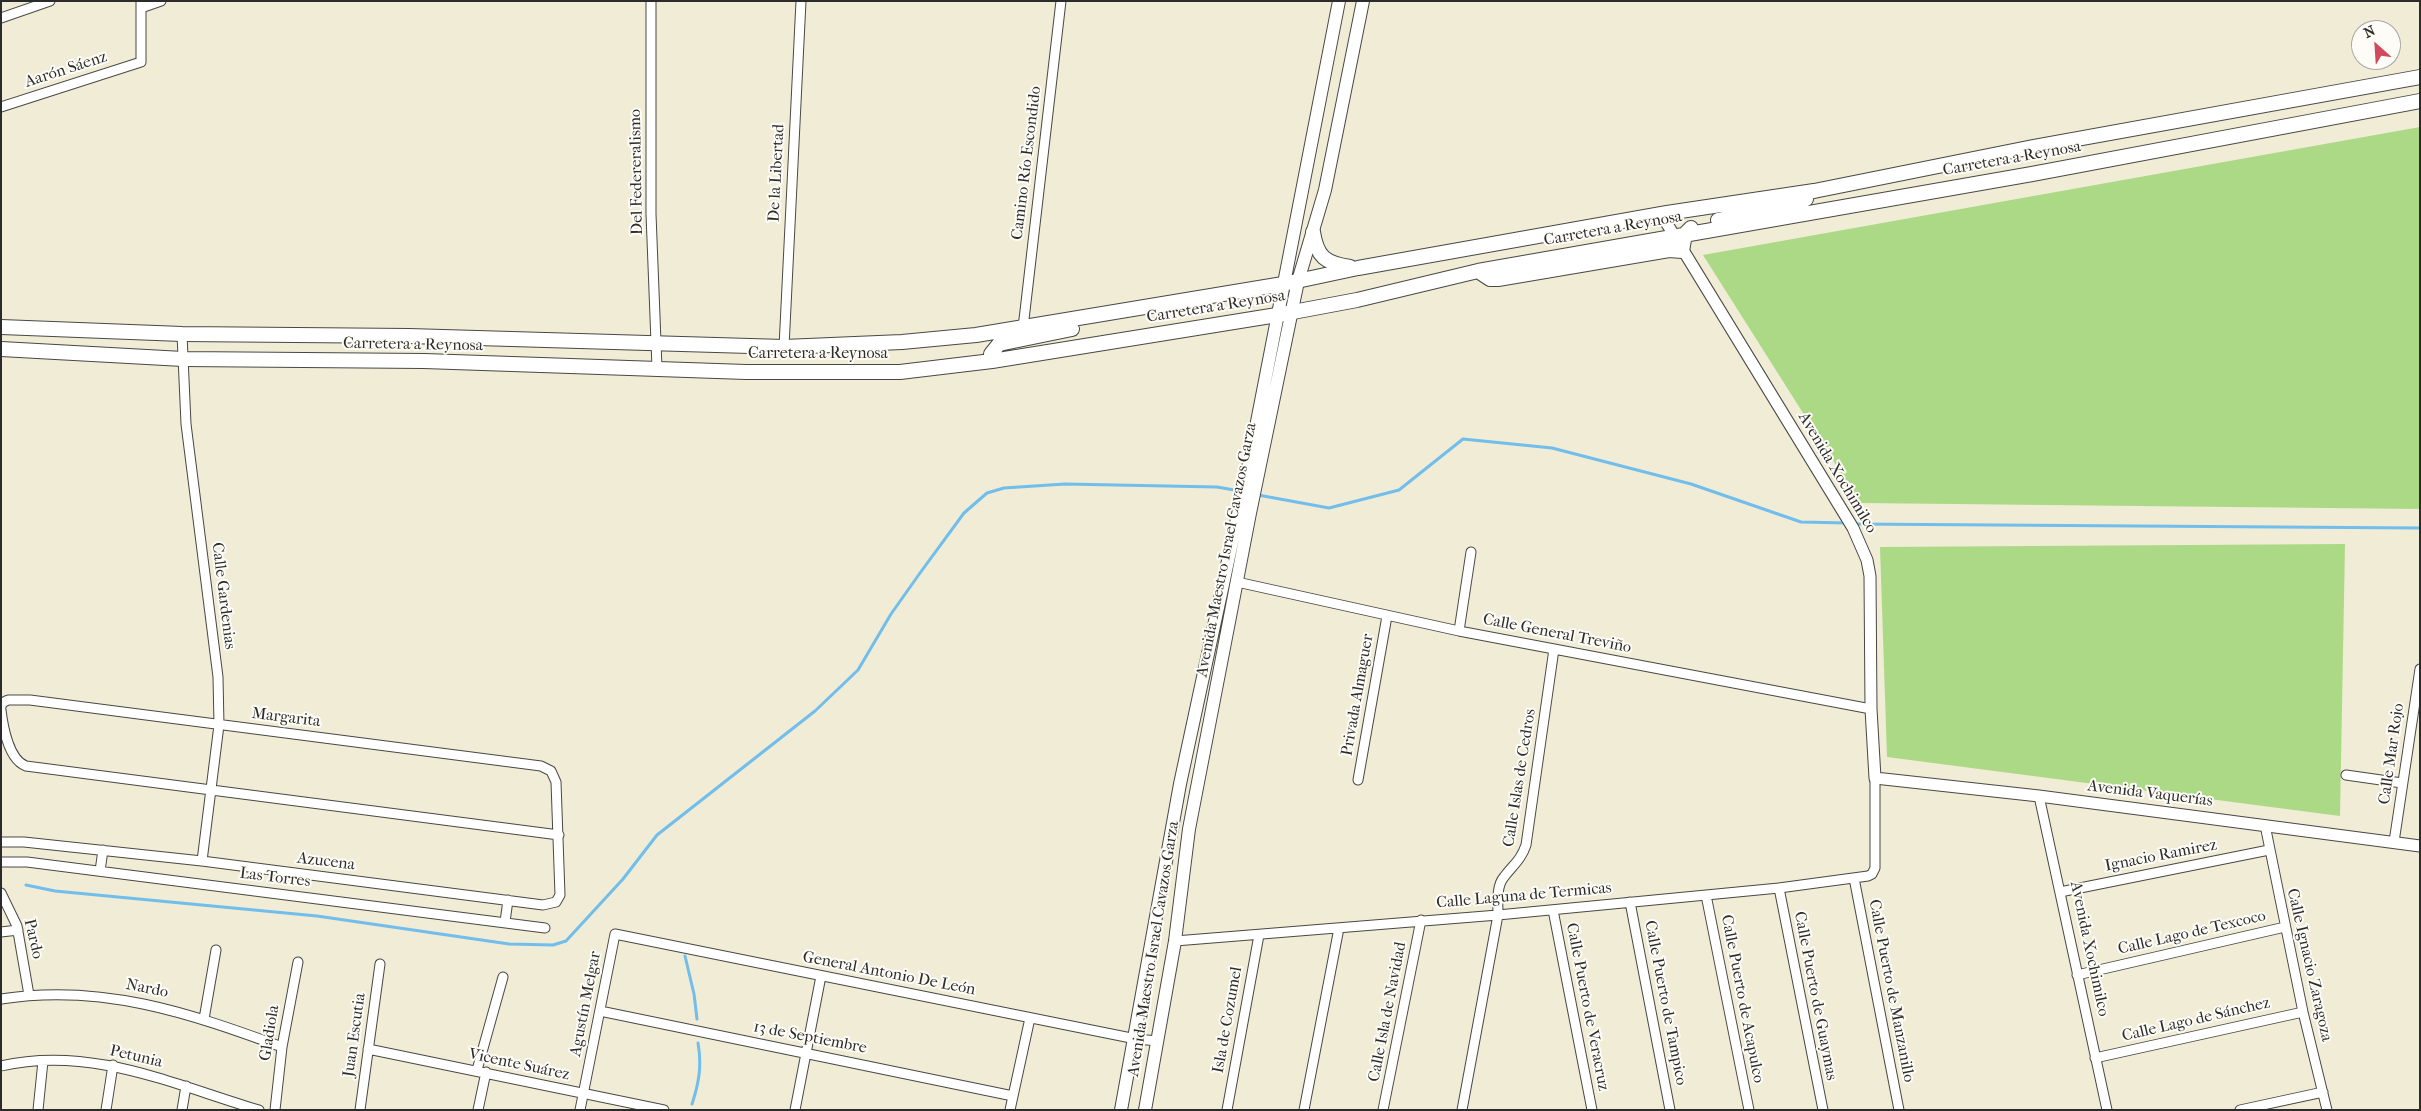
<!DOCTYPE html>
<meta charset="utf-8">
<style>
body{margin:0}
#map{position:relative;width:2421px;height:1111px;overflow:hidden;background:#f0ecd6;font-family:"IM FELL French Canon",serif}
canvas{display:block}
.frame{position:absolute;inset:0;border:2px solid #2b2b2b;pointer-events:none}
.north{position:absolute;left:2351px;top:20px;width:50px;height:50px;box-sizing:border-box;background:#fdfcf7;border:1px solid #a9a8a5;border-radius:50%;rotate:334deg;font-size:14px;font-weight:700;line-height:20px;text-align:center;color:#2b2b2b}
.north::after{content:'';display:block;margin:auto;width:18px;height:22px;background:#d1495b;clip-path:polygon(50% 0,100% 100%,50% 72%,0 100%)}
</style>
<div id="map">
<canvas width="2421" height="1111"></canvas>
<div class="frame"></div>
<div class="north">N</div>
</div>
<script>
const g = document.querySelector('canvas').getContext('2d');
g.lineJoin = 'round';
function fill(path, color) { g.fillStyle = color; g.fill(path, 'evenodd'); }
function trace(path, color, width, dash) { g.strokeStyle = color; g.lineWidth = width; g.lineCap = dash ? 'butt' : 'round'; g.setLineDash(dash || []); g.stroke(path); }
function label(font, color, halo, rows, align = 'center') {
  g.font = font + ' "IM FELL French Canon",serif'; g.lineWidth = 4; g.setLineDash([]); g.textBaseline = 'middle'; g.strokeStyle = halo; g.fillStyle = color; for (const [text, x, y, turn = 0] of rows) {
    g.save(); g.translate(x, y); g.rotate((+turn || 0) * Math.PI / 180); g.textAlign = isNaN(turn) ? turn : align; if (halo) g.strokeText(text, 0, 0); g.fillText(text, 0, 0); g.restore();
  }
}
fill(new Path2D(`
 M 2420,127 L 2420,509 L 1860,503 L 1703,255 Z
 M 2345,544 L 2340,816 L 1887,757 L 1880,547 Z`), '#acd986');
trace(new Path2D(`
 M 1258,495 L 1329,508 L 1399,490 L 1463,439 L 1552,448 L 1691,484 L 1801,522 L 1847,523
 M 1853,524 L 2420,528
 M 26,885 L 55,891 L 317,916 L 509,944 L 553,945 L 566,941 L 623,879 L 657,835 L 815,711 L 858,670 L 891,614 L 920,573 L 964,513 L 987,493 L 1004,488 L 1065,484 L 1217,487 L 1240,491
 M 685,956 L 694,994 L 697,1019
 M 692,1104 C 699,1083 702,1065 698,1043`), '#71bdeb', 3);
const minor = new Path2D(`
 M 651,1 L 651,214 L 657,368
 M 141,8 L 161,1
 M 1,18 L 50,1
 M 1,107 L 141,62 L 141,1
 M 1023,328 L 1061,1
 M 182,334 L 186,424 L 218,677 L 219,725 L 202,861
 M 784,347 L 801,1
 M 1237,582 L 1459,631 L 1871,709
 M 1459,631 L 1471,552
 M 1,707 L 2,703 L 8,700 L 30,700 L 541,766 L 551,771 L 556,782 L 560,895 L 556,902 L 543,905 L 202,861 L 24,842 L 1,842
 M 1,710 C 3,727 9,760 26,766 L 559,835
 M 2346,775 L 2402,783
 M 1358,780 L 1387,616
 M 2039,796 L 2107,1110
 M 2265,825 L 2303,1012 L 2327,1110
 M 2394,842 L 2420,669
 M 1,862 L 27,862 L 545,928
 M 100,871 L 103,850
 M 1854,878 L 1899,1110
 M 1779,888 L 1823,1110
 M 2060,892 L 2269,850
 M 1,893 L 17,926 L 29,995
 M 1706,895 L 1749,1110
 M 1630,902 L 1670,1110
 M 1553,910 L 1592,1110
 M 505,922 L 508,900
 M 1,932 L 18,930
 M 1175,941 L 1498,915 L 1779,888 L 1868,876 L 1872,874 L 1875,868 L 1875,778
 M 2077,975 L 2285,927
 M 1,999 C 102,983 189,1013 282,1047
 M 600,1011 L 1013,1096
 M 204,1019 L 216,950
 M 368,1049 L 664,1110
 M 2095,1058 L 2303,1012
 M 1,1066 C 91,1045 174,1085 259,1110
 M 477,1070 L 503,977
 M 38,1110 L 43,1061
 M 106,1110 L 113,1065
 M 182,1110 L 186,1086
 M 275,1110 L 282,1047 L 298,962
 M 360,1110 L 380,964
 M 478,1110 L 486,1072
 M 580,1110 L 615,934 L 1136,1039 L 1158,1041
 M 795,1110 L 821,976
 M 1010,1110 L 1030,1018
 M 1227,1110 L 1259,935
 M 1304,1110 L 1339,928
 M 1383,1110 L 1421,920
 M 1462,1110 L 1498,915 C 1498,904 1496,886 1504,877 C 1513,865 1521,860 1526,845 L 1554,649
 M 2240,1110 L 2323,1092`);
const tertiary = new Path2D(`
 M 1661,214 L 1853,528 L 1867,560 L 1870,576 L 1871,709 L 1875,778 L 2039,796 L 2420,846`);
const secondary = new Path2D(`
 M 1121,1110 L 1180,784 L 1248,468 L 1339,1
 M 1145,1110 L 1175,941 L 1189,829 L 1250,513 L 1298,281 L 1325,190 L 1363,1`);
const primary = new Path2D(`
 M 1718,220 L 1798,203 L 1806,199
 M 1313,232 C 1317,257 1325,263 1350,267
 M 1478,271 L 1490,279 L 1498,279 L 1669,250 L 1682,251 L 1685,234 L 1691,228
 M 1,327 L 182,334 L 409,336 L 784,347 L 902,342 L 976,335 L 1283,284 L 1358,268 L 1667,213 L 1814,191 L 2033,147 L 2420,77
 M 1,349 L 183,359 L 424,361 L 746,372 L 900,372 L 992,361 L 1277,315 L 1357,300 L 1478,271 L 2032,174 L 2420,101
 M 992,361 L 991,354 L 999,344 L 1072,329`);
trace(minor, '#494845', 11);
trace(tertiary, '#494845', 13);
trace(secondary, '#494845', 14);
trace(primary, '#494845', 16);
trace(minor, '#fff', 9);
trace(tertiary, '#fff', 11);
trace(secondary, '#fff', 12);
trace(primary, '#fff', 14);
label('16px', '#2b2b2b', '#fdfcf7', [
 ["Aarón Sáenz",66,70,-18],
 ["Carretera a Reynosa",2012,159,-10],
 ["Camino Río Escondido",1027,163,-83],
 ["Del Federeralismo",637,172,-91],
 ["De la Libertad",777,173,-87],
 ["Carretera a Reynosa",1613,229,-10],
 ["Carretera a Reynosa",1216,307,-9],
 ["Carretera a Reynosa",413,345,1],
 ["Carretera a Reynosa",818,354],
 ["Avenida Xochimilco",1837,473,59],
 ["Avenida Maestro Israel Cavazos Garza",1227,550,-79],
 ["Calle Gardenias",223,596,83],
 ["Calle General Treviño",1557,634,11],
 ["Privada Almaguer",1358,695,-80],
 ["Margarita",286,718,7],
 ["Calle Mar Rojo",2392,754,-82],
 ["Calle Islas de Cedros",1520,778,-81],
 ["Avenida Vaquerías",2150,794,7],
 ["Ignacio Ramirez",2161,856,-11],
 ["Azucena",326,862,7],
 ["Las Torres",275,878,7],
 ["Calle Laguna de Termicas",1524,896,-5],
 ["Calle Lago de Texcoco",2192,933,-13],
 ["Pardo",33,939,77],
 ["Avenida Maestro Israel Cavazos Garza",1154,949,-81],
 ["Avenida Xochimilco",2089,949,78],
 ["Calle Ignacio Zaragoza",2309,965,77],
 ["General Antonio De León",889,974,11],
 ["Nardo",147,989,11],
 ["Calle Puerto de Manzanillo",1891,991,79],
 ["Calle Puerto de Guaymas",1815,996,79],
 ["Calle Puerto de Acapulco",1742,999,79],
 ["Calle Puerto de Tampico",1665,1003,79],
 ["Agustín Melgar",586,1004,-79],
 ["Calle Puerto de Veracruz",1587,1007,79],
 ["Calle Isla de Navidad",1388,1012,-79],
 ["Isla de Cozumel",1228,1020,-80],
 ["Calle Lago de Sánchez",2196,1020,-13],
 ["Gladiola",270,1033,-81],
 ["Juan Escutia",355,1035,-82],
 ["13 de Septiembre",810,1038,11],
 ["Petunia",136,1057,13],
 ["Vicente Suárez",519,1065,12]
]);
</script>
